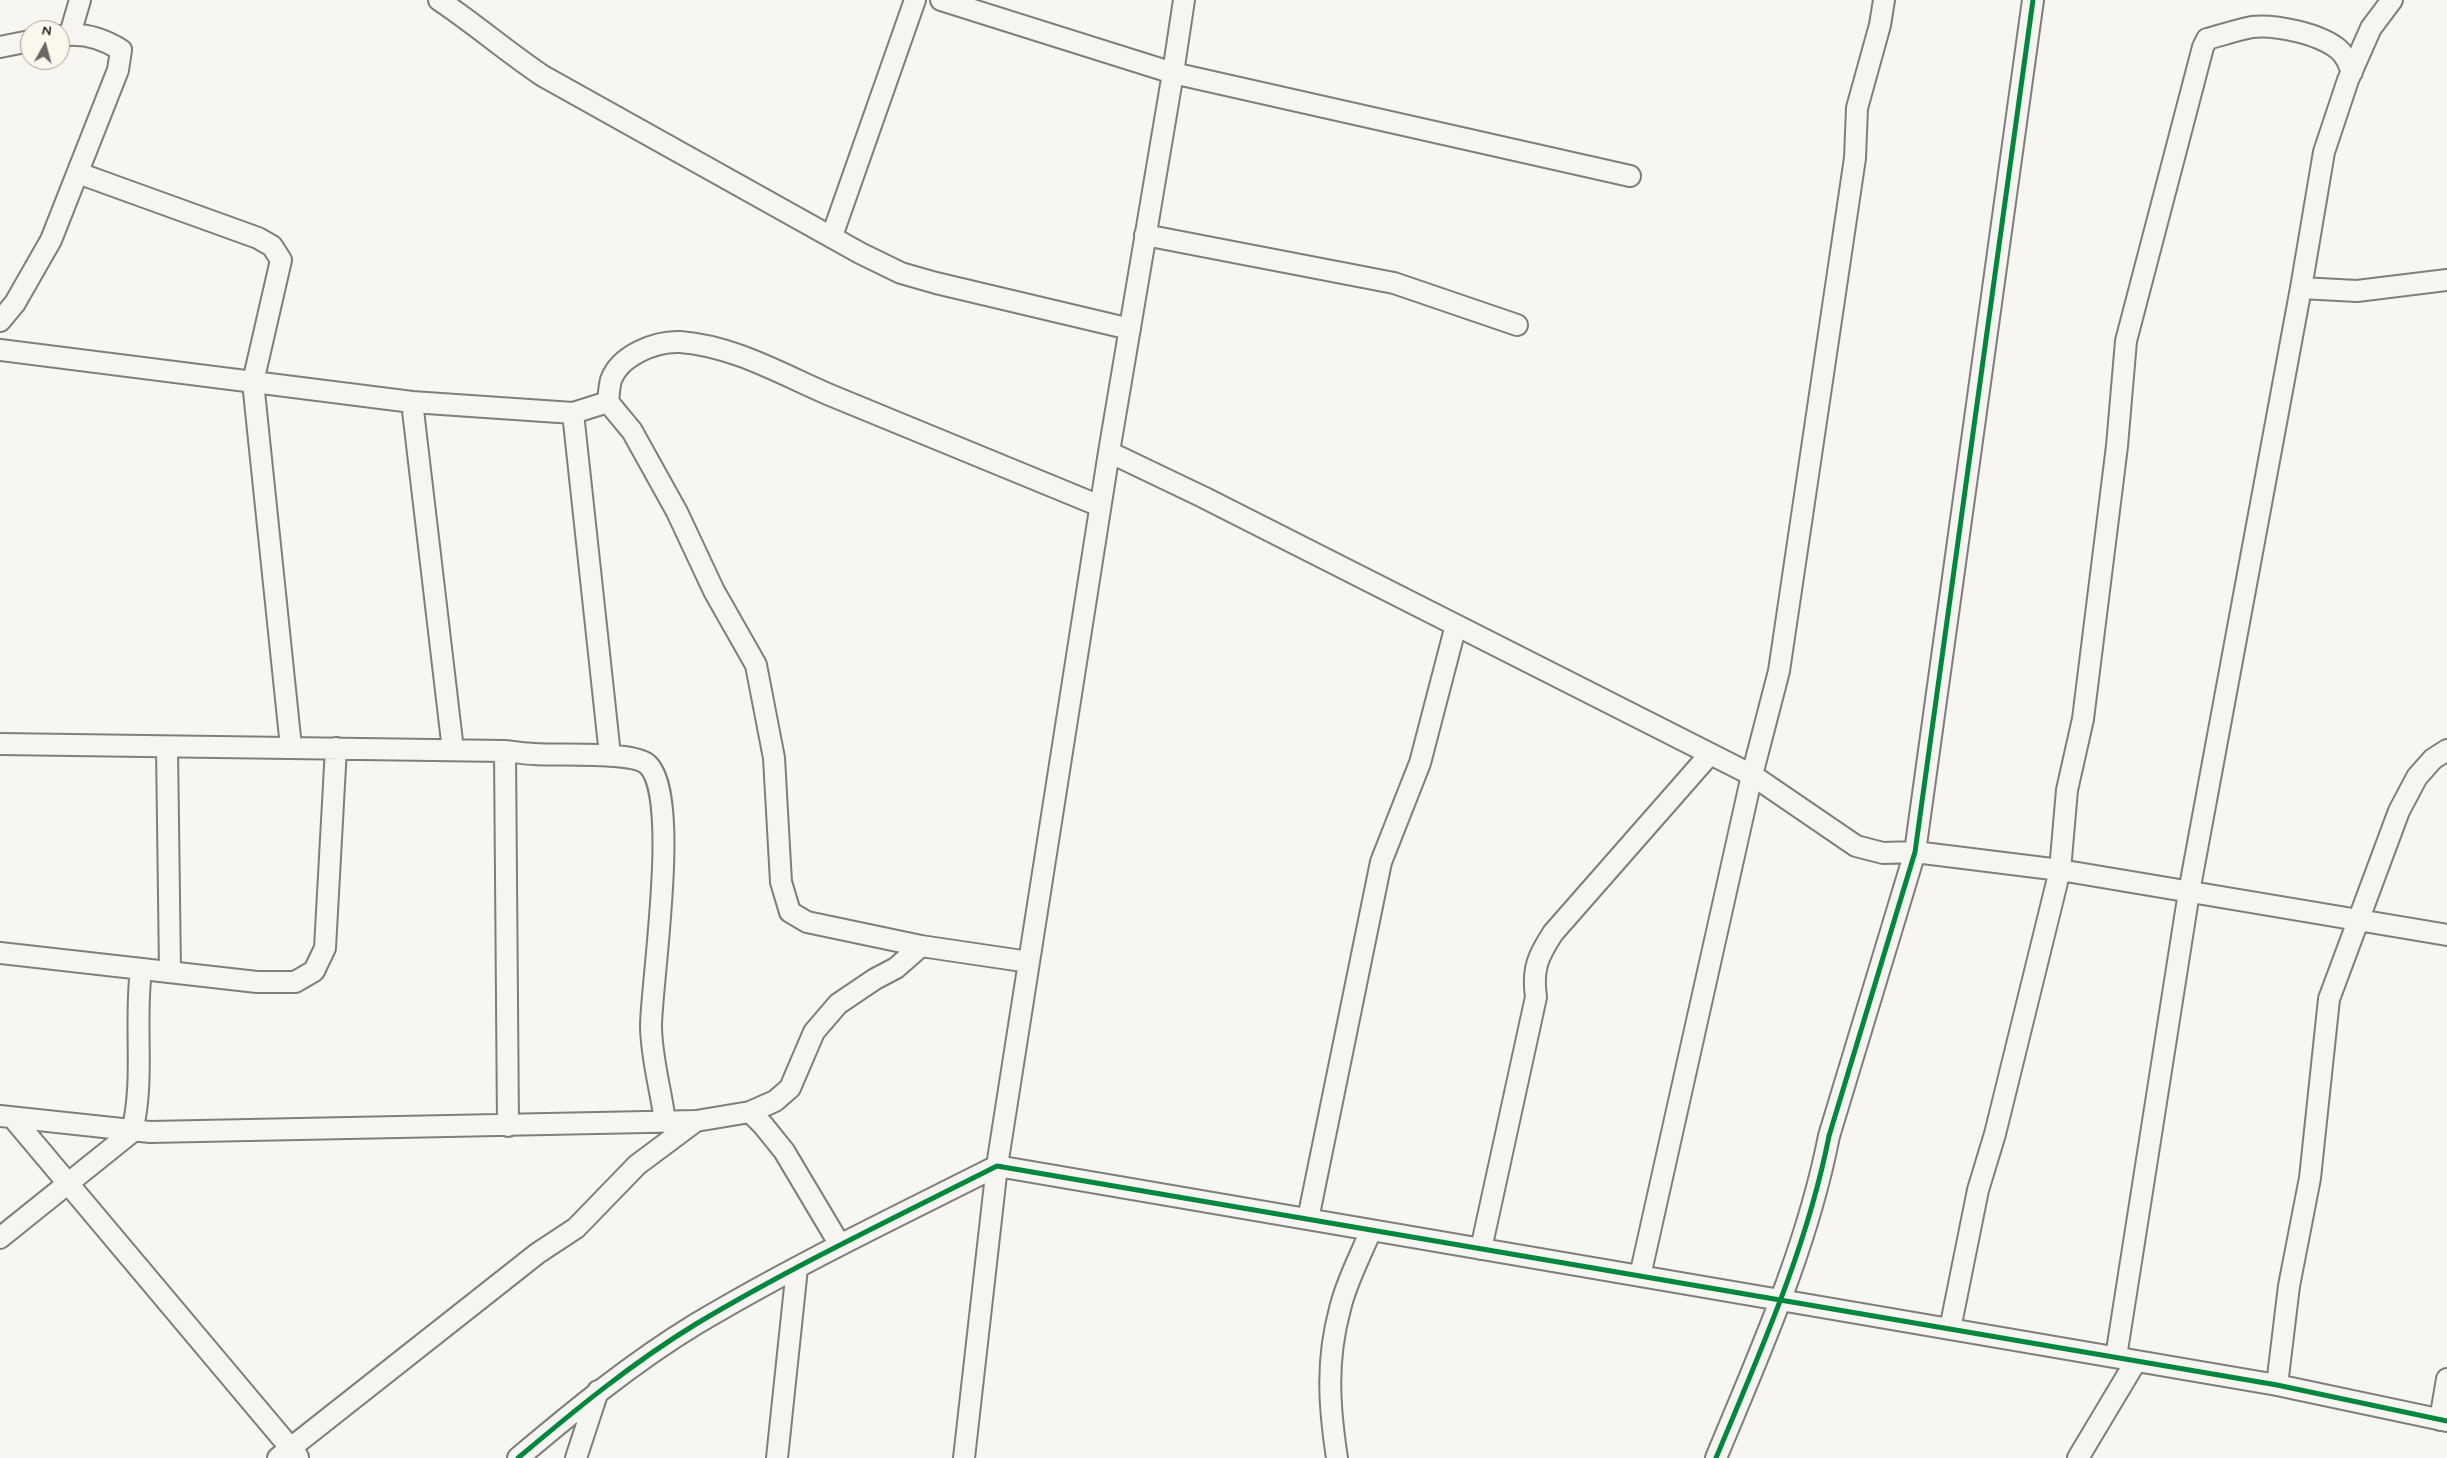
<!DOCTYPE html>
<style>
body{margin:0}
#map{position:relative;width:2447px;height:1458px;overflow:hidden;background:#f8f6f0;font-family:Mynerve,sans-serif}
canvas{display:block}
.north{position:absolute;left:20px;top:20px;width:50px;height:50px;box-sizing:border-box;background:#fbf7ec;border:1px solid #a29f99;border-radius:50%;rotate:7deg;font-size:14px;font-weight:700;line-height:20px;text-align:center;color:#1c1c1c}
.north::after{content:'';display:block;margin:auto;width:18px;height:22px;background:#696866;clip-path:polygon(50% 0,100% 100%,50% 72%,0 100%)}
</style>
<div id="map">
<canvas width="2447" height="1458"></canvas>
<div class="north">N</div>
</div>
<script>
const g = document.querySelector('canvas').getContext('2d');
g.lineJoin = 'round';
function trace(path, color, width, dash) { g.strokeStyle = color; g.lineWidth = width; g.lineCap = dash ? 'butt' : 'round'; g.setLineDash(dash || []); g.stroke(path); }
const street = new Path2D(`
 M 439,0 C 475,24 507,52 543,76 L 860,253 L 901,273 L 936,283 L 1130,329
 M 941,0 L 1173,73 L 1630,176
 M 70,34 L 80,0
 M 0,47 L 30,41
 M 78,173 L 258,238 L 272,246 L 281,260 L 253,382 L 291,747
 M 1145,235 L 1394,283 L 1517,325
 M 832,236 L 915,0
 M 2301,288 L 2357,291 L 2447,280
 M 0,321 L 15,303 L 51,240 L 118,70 L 121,50 C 102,38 83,32 60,36
 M 0,350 L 412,402 L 573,413
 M 412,402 L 453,750
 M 608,402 L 632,431 L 677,512 L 714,591 L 756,665 L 774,758 L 781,882 L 790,912 L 807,922 L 921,946 L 1029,962
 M 608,402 C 609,395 609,387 611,380 C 620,355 656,341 680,342 C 734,346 781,374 830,395 C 920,432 1010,469 1100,506
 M 608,402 L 573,413 L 610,755
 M 1109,452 L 1203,497 L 1752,775 L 1856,846 L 1883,853 L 1915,852 L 2060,870 L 2447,935
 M 0,744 L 505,751 C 515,752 525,754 535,754 C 558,756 631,751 647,764 C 681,793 652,977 651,1025 C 651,1058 661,1089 665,1122
 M 167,747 L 170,971
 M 505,751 L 508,1126
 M 0,953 L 257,982 L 295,982 L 314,971 L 325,948 L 336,748
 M 750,1112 L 763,1125 L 784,1151 L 840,1245
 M 0,1116 L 150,1132 L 696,1121 L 750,1112 L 775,1101 L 790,1088 L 814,1032 L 838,1004 L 875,979 L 896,968 L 921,946
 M 13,1118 L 298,1457
 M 1308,1219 L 1381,862 L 1420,763 L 1456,625
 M 0,1238 L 132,1132 C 145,1079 134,1024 141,970
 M 1481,1249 L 1536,997 C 1532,969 1538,956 1553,933 L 1710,754
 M 1640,1276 L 1752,775 L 1779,671 L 1855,158 L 1857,108 L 1880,25 L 1884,0
 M 1950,1329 L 1978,1190 L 1995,1134 L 2060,870 L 2067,790 L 2083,719 L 2117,446 L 2126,341 L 2203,47 L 2207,39 C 2222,35 2237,30 2252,27 C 2275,24 2320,34 2338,49 C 2345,54 2349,64 2352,72
 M 2116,1357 L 2189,892 L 2301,288 L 2324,152 L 2348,80 L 2371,28 L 2392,0
 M 2277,1385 L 2289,1286 L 2310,1178 L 2329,999 L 2399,811 L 2417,777 L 2433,759 L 2447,750
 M 2440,1420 L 2447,1379
 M 278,1458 L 538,1253 L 576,1228 L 637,1165 L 696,1121
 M 518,1458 C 575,1410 632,1363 696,1324 C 793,1266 896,1217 997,1166 L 2277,1385 L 2447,1421
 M 576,1458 L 598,1391
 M 777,1458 L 797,1268
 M 964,1458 L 997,1166 L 1109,452 L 1173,73 L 1184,0
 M 1337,1458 C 1329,1406 1326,1360 1340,1309 C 1346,1282 1361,1255 1371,1230
 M 1716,1458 C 1760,1352 1807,1248 1829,1136 L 1915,852 L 2033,0
 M 2078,1458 L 2136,1361`);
trace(street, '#7f7e7b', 24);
trace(street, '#f6f5f1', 20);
trace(new Path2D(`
 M 518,1458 C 575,1410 632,1363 696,1324 C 793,1266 896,1217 997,1166 L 2277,1385 L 2447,1421
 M 1716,1458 C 1760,1352 1807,1248 1829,1136 L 1915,852 L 2033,0`), '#00873e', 5);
</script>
